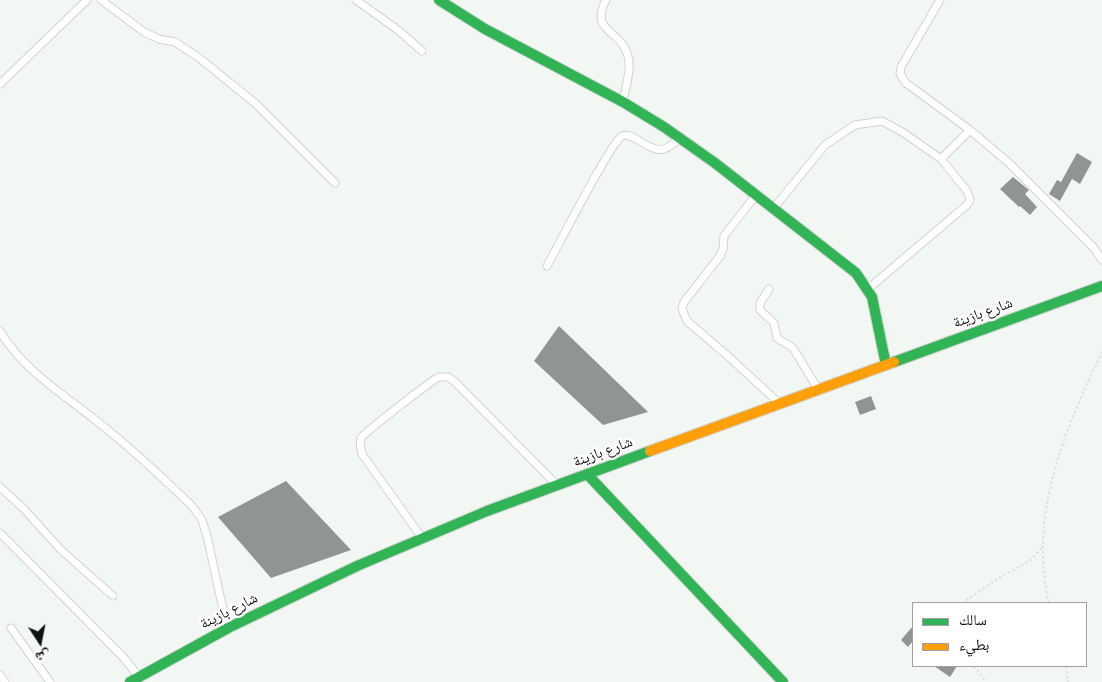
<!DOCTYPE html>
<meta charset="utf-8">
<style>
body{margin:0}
#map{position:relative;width:1102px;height:682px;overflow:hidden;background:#f2f7f3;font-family:"IBM Plex Sans","Noto Naskh Arabic",sans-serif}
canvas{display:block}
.legend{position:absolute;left:912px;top:602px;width:175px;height:65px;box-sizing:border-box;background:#fff;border:1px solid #9fa09f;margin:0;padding:6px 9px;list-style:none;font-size:15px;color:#0e1210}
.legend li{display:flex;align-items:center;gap:10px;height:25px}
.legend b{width:25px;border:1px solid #9fa09f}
.north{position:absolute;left:15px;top:617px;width:50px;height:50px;-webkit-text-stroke:4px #fff;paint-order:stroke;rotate:169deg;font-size:14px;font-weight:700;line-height:20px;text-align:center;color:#0e1210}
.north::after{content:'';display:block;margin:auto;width:18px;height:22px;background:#0e1210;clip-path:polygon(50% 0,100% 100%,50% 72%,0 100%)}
</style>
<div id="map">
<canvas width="1102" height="682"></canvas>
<ul class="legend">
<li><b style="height:6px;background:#30b455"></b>سالك</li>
<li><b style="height:6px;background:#ff9f0a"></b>بطيء</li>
</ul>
<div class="north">ش</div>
</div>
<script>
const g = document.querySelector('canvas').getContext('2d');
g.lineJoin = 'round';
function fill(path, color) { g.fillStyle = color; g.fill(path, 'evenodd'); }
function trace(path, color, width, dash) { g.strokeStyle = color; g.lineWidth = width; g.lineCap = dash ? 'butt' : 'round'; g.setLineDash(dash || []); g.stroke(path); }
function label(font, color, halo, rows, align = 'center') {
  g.font = font + ' "IBM Plex Sans","Noto Naskh Arabic",sans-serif'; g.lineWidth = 5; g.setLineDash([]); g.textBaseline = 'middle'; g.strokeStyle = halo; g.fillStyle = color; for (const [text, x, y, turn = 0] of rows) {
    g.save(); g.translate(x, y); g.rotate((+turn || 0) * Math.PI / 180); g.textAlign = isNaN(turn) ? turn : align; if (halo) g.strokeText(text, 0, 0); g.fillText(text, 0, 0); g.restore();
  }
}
fill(new Path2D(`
 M 1077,153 L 1092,162 L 1080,184 L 1072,179 L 1060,201 L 1049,194 L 1057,180 L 1061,182 Z
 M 1013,177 L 1029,190 L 1025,194 L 1037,207 L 1030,215 L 1020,206 L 1019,207 L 1000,189 Z
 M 559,326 L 648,412 L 603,425 L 534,361 Z
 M 871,396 L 876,409 L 860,415 L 855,402 Z
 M 286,481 L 351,550 L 271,578 L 218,517 Z
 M 913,626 L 913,641 L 908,647 L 901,640 Z
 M 934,666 L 957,666 L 950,677 Z`), '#919592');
const street = new Path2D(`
 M 101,0 L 144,32 L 159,39 L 175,42 L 198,57 L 255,103 L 335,183
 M 356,0 L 398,30 L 422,51
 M 606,0 C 589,33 621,29 628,56 C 632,69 625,88 623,102
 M 940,0 L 901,67 L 900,74 L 906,83 L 970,130 L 1009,163 L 1094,248 L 1102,260
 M 0,84 L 87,0
 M 941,159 L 970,130
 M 756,195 L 724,236 L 723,249 L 720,256 L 684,302 L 682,309 L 687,321 L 729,357 L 780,404
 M 773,209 L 825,145 L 855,125 L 882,121 L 904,133 L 941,159 L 967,191 L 970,200 L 968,204 L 868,289
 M 547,266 C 557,248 611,142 622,136 C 633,131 649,153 664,149 C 670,147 675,142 680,138
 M 769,289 L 760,303 L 760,310 L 774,323 L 777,338 L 793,348 L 818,389
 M 0,331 C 23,370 63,394 98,422 C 131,448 162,477 192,506 L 202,520 L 207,536 L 227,628
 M 0,487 L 23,508 L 61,550 L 113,596
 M 0,533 L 124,658 L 139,677
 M 422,538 L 362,454 C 361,449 359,443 361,438 C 364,433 432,380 439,377 L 448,377 L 454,381 L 557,485
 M 11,628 L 50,682
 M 0,675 L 5,682`);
const fast = new Path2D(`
 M 439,0 L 485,29 L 623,102 L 664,127 L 715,163 L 856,273 L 872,297 L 886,365
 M 894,362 L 1102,286
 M 587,474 L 783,682
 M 130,682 L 230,627 L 357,566 L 487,511 L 650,451`);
const slow = new Path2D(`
 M 650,451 L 894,362`);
trace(street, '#d0d4d1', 9);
trace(fast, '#d0d4d1', 12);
trace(slow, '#d0d4d1', 12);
trace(new Path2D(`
 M 962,603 L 1004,575 L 1030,561 L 1043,546
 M 1049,603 C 1028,516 1065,429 1102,352
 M 974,666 L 986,682
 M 1066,666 L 1068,682`), '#dedfde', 2, [2.5, 2.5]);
trace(street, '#fdfefd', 7);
trace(fast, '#30b455', 10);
trace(slow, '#ff9f0a', 10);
label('15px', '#0e1210', '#fff', [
 ["شارع بازينة",983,313,-20],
 ["شارع بازينة",603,452,-20],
 ["شارع بازينة",229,611,-27]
]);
</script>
